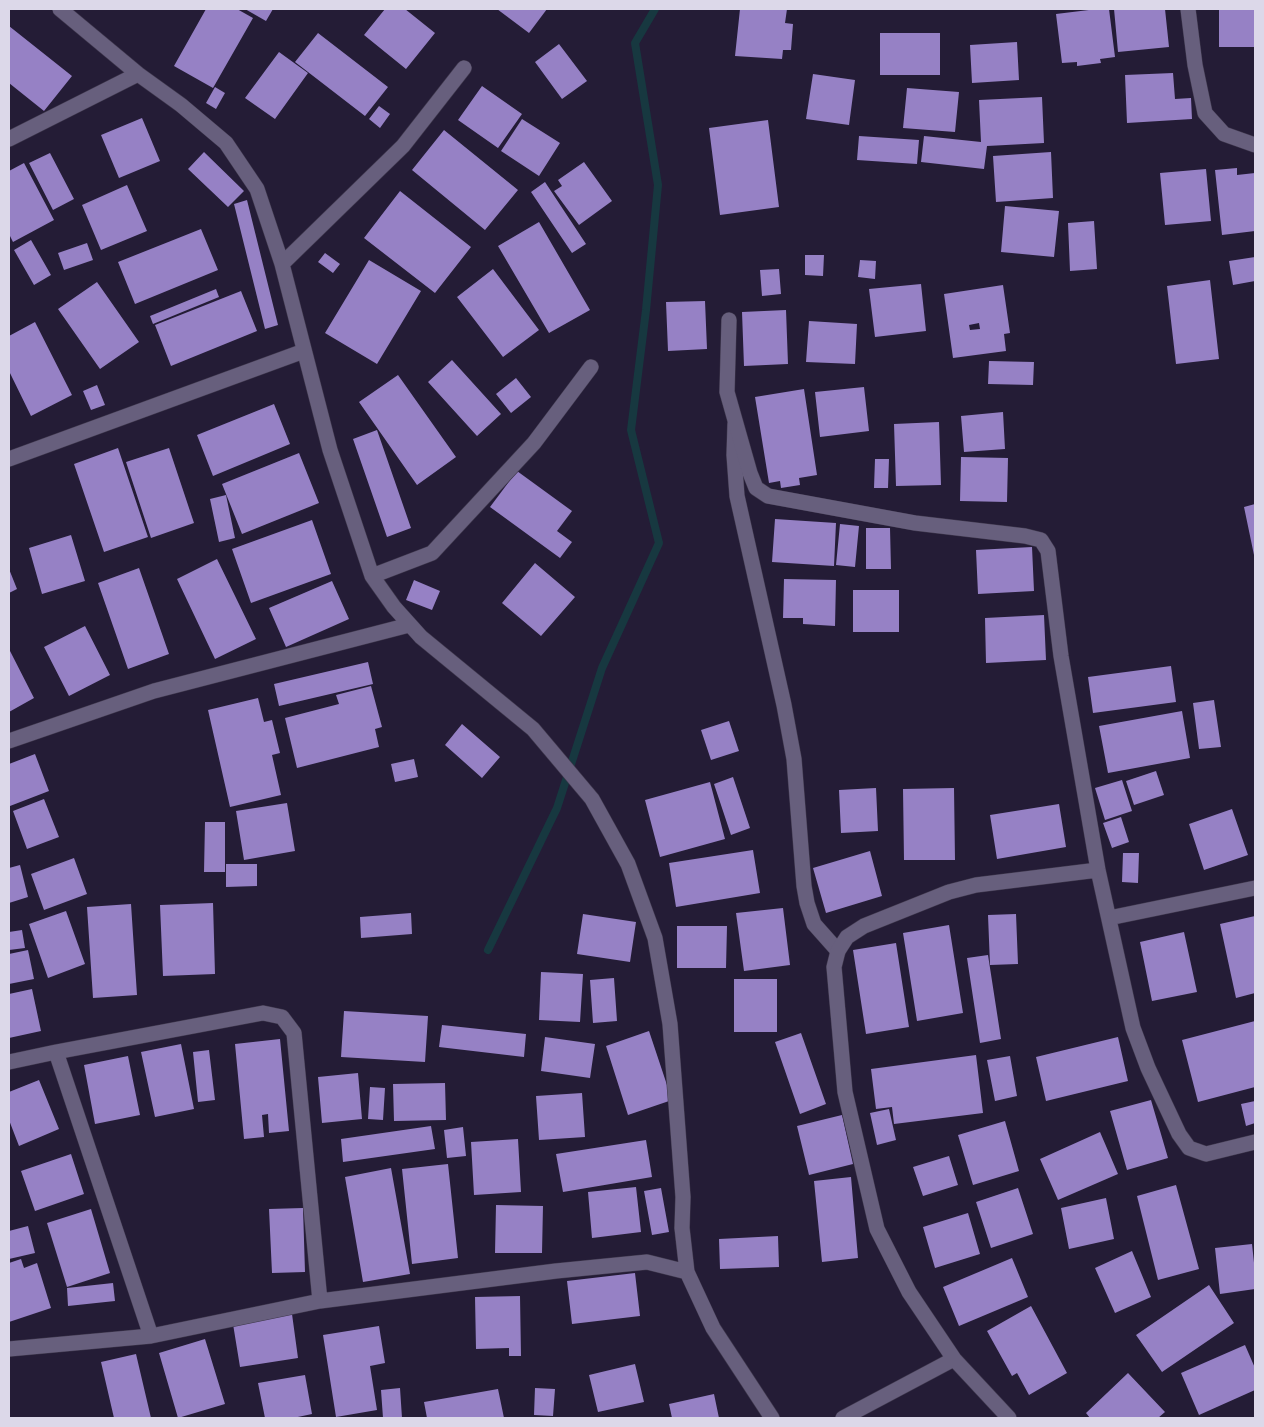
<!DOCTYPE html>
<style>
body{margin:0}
#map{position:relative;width:1264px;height:1427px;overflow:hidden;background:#241c36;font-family:"PT Serif",serif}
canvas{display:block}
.frame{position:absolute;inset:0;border:10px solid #dcd8e9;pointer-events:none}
</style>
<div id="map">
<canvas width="1264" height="1427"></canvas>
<div class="frame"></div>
</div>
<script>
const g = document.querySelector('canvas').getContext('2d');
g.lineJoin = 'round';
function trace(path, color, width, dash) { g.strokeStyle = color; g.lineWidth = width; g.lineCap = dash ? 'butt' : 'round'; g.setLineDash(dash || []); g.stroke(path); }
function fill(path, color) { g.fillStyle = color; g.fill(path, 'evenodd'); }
trace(new Path2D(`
 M 488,950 L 557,808 L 602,668 L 659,543 L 631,430 L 646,310 L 658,185 L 635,43 L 655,9`), '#173840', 8);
fill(new Path2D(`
 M 206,9 L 237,9 L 253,18 L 213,88 L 174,66 Z
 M 245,9 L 273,9 L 266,21 Z
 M 385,9 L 405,9 L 435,33 L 406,69 L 364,35 Z
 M 497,9 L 547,9 L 529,33 Z
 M 740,9 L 787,9 L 785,23 L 793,24 L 791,50 L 783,50 L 782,59 L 735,56 Z
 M 1097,9 L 1109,9 L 1115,57 L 1100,59 L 1101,63 L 1077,66 L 1077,62 L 1062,63 L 1056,14 Z
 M 1114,9 L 1165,9 L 1169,47 L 1118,52 Z
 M 1219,9 L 1255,9 L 1255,47 L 1219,47 Z
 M 9,26 L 72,76 L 44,111 L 9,83 Z
 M 318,33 L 388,87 L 365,116 L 295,62 Z
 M 880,33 L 940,33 L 940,75 L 880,75 Z
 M 1017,42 L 1019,80 L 972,83 L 970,45 Z
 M 559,44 L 587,81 L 562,99 L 535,62 Z
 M 279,52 L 308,73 L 275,119 L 245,98 Z
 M 1173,73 L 1175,99 L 1191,98 L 1192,119 L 1127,123 L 1125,75 Z
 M 813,74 L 855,80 L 849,125 L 806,119 Z
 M 482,86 L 522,114 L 498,148 L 458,120 Z
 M 215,87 L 225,93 L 216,109 L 206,103 Z
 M 907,88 L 959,92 L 955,132 L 903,128 Z
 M 1042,97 L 1044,143 L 987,146 L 984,169 L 921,162 L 924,136 L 981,142 L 979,100 Z
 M 379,106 L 390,114 L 380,128 L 369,119 Z
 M 142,118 L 160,161 L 119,178 L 101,135 Z
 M 522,119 L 560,143 L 539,176 L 501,151 Z
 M 768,120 L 779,207 L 720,215 L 709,128 Z
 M 444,130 L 518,190 L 485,230 L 412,170 Z
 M 859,136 L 919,140 L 917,164 L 857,160 Z
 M 204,152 L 244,191 L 228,207 L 188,169 Z
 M 1051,152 L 1053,198 L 996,202 L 993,156 Z
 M 50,153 L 74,199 L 53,210 L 29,163 Z
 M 584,162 L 612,201 L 579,225 L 554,191 L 562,186 L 558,180 Z
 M 24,163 L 54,220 L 13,242 L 9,234 L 9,171 Z
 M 1237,168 L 1237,175 L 1255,173 L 1255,231 L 1222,235 L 1215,170 Z
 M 1206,169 L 1211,221 L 1165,225 L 1160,173 Z
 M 545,182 L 586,244 L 572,253 L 531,192 Z
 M 127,185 L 147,231 L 101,250 L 82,205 Z
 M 400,191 L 471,247 L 435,293 L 364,238 Z
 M 247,200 L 278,325 L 265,329 L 234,204 Z
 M 1005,206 L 1059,211 L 1054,257 L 1001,252 Z
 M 1094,221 L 1097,269 L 1070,271 L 1068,223 Z
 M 539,222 L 590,310 L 549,333 L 498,246 Z
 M 201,229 L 218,270 L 135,304 L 118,262 Z
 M 31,240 L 51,275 L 34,285 L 14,250 Z
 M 87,243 L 93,260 L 64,270 L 58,253 Z
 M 325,253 L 340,264 L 333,273 L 318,262 Z
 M 805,255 L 824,255 L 823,276 L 805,275 Z
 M 1255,257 L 1255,281 L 1233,285 L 1229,261 Z
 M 369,260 L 421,291 L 377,364 L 325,333 Z
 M 860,260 L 876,261 L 875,279 L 858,277 Z
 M 493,269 L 539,330 L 503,357 L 457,297 Z
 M 779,269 L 781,294 L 762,296 L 760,270 Z
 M 1210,280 L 1219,359 L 1176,364 L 1167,286 Z
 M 97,282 L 139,342 L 100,369 L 58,309 Z
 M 921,284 L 926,331 L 875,337 L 869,289 Z
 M 1003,285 L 1010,333 L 1004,334 L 1006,351 L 953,358 L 944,294 ZM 979,323 L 980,329 L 970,330 L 969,325 Z
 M 216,289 L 219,297 L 153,324 L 150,316 Z
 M 241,291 L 257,331 L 171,366 L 155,325 Z
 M 705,301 L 707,349 L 668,351 L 666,302 Z
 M 786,310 L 788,364 L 744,366 L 742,312 Z
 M 809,321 L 857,324 L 855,364 L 806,362 Z
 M 35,322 L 72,395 L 31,416 L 9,371 L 9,336 Z
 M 452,360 L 501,414 L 477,436 L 428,382 Z
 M 989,361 L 1034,362 L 1033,385 L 988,384 Z
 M 398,375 L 456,457 L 417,485 L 359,402 Z
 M 516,378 L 531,397 L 511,413 L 496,394 Z
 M 97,385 L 105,405 L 91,410 L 83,391 Z
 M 864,387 L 869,431 L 820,437 L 815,392 Z
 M 804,389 L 817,475 L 799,478 L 800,485 L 781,488 L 780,481 L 769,483 L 755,397 Z
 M 274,404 L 290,444 L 213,476 L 197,435 Z
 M 1003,412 L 1005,449 L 964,452 L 961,416 Z
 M 939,422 L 941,485 L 896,486 L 894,424 Z
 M 377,430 L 411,528 L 387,537 L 353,439 Z
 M 118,448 L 148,537 L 104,552 L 74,464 Z
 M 169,448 L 194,523 L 151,538 L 126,462 Z
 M 299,453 L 319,503 L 242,534 L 222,484 Z
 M 961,457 L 1008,458 L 1007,502 L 960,501 Z
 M 875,459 L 889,459 L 888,488 L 874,488 Z
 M 517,471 L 572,511 L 557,531 L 572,542 L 560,558 L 490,507 Z
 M 226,495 L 235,538 L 219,542 L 210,499 Z
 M 1255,504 L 1255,555 L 1254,555 L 1244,507 Z
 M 775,519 L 836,523 L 834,566 L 772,562 Z
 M 312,520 L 331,574 L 251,603 L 232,549 Z
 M 840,524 L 859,526 L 855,567 L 836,565 Z
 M 866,528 L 890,528 L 891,569 L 866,569 Z
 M 71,535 L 85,581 L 42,594 L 29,548 Z
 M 1032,547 L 1034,591 L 978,594 L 976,550 Z
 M 217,559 L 256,639 L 215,659 L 177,579 Z
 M 535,563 L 575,597 L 541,636 L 502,603 Z
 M 139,568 L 169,654 L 128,669 L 98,583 Z
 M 9,569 L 17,589 L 9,593 Z
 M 784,579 L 836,580 L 835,626 L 803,624 L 803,618 L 783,618 Z
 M 414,580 L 440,591 L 432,610 L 406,600 Z
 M 332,581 L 349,619 L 286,647 L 269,608 Z
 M 853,590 L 899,590 L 899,632 L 853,632 Z
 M 1044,615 L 1046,660 L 986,663 L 985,618 Z
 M 85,626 L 110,675 L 69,696 L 44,647 Z
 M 9,649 L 34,698 L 9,712 Z
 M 368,662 L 373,684 L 279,706 L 274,684 Z
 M 1171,666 L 1176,702 L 1093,713 L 1088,677 Z
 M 371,686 L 382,727 L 375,729 L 379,747 L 297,768 L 285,718 L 339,704 L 336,695 Z
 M 258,698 L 264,722 L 272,720 L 280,753 L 272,755 L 281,795 L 230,807 L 208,710 Z
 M 1214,700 L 1221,747 L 1199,749 L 1193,703 Z
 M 1182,711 L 1190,758 L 1108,773 L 1099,726 Z
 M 729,721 L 739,751 L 711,760 L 701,730 Z
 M 462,724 L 500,757 L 482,778 L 445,745 Z
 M 35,754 L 49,791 L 10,806 L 9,802 L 9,764 Z
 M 414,759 L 418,777 L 395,782 L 391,764 Z
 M 1156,771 L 1164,795 L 1134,805 L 1126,781 Z
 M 733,777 L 750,828 L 731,835 L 714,784 Z
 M 1122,780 L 1132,811 L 1105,820 L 1095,788 Z
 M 710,782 L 725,839 L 660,857 L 645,800 Z
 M 876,788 L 878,831 L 841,833 L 839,790 Z
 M 954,788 L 955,860 L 904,860 L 903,789 Z
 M 44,799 L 59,837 L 27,849 L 13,811 Z
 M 287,803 L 295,851 L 244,860 L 236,811 Z
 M 1059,804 L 1066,847 L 997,859 L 990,815 Z
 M 1232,809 L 1248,855 L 1204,870 L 1189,824 Z
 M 1121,817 L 1129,842 L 1112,848 L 1103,823 Z
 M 205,822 L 225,822 L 225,872 L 204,872 Z
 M 753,850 L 760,893 L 676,907 L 669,863 Z
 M 870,851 L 882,896 L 826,913 L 813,868 Z
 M 1123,853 L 1139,853 L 1138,883 L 1122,882 Z
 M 74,858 L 87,894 L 44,910 L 31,874 Z
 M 226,864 L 257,864 L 257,886 L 226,887 Z
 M 20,865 L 28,897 L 9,903 L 9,868 Z
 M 213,903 L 215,974 L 163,976 L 160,905 Z
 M 131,904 L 137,995 L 93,998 L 87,907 Z
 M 783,908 L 790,965 L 744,971 L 736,913 Z
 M 66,911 L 85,964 L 48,978 L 29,924 Z
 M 411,913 L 412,934 L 361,938 L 360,917 Z
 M 583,914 L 636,922 L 630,962 L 577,954 Z
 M 1016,914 L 1018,964 L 990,965 L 988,915 Z
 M 1255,916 L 1255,993 L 1236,998 L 1220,924 Z
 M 949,925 L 963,1013 L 917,1021 L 903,933 Z
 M 677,926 L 727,926 L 726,968 L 677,968 Z
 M 22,930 L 25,948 L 9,950 L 9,932 Z
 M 1184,932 L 1197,992 L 1152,1001 L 1140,942 Z
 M 896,943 L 909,1027 L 866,1034 L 853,950 Z
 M 28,950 L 34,979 L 9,984 L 9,954 Z
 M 988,955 L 1001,1039 L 980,1043 L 967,958 Z
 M 541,972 L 583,974 L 580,1022 L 539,1020 Z
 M 614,978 L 617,1021 L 593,1023 L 590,980 Z
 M 734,979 L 777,979 L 777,1032 L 734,1032 Z
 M 32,989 L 41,1031 L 9,1038 L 9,994 Z
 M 344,1011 L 428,1016 L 425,1062 L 341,1057 Z
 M 1255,1021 L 1255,1087 L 1198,1102 L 1182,1040 Z
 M 442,1025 L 526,1034 L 524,1057 L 439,1047 Z
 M 649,1031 L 672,1100 L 628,1115 L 606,1046 Z
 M 801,1033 L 826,1104 L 800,1114 L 775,1042 Z
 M 545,1037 L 595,1044 L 590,1078 L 541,1071 Z
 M 1118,1037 L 1128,1081 L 1046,1101 L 1036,1057 Z
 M 280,1039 L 289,1131 L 269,1133 L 268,1114 L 262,1115 L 264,1137 L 244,1139 L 235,1044 Z
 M 181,1044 L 194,1109 L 155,1117 L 141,1052 Z
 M 209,1050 L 215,1100 L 198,1102 L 193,1052 Z
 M 976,1055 L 983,1113 L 894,1124 L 892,1107 L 876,1109 L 871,1069 Z
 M 128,1056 L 140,1115 L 95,1124 L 84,1065 Z
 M 1010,1056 L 1017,1096 L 995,1101 L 987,1060 Z
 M 358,1073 L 362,1119 L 322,1123 L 318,1077 Z
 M 39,1080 L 59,1129 L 19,1146 L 9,1120 L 9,1092 Z
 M 445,1083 L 446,1120 L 394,1121 L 393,1084 Z
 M 370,1087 L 385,1088 L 383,1120 L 368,1119 Z
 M 582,1093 L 585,1137 L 539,1140 L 536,1096 Z
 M 1151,1100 L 1168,1158 L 1127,1170 L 1110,1111 Z
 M 1255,1101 L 1255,1123 L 1246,1126 L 1241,1104 Z
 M 889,1109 L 896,1140 L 877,1145 L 870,1113 Z
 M 842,1115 L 853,1164 L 809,1175 L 797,1126 Z
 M 1005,1121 L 1019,1171 L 973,1185 L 958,1135 Z
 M 431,1126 L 435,1149 L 343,1162 L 341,1139 Z
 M 463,1127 L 466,1156 L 447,1158 L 444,1130 Z
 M 1100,1132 L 1118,1174 L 1058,1200 L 1040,1159 Z
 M 518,1139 L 521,1192 L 474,1195 L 471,1142 Z
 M 646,1140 L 652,1177 L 563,1192 L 556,1154 Z
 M 71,1154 L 84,1194 L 35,1211 L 21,1171 Z
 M 949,1156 L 958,1185 L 923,1196 L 913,1167 Z
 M 448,1164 L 458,1258 L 412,1264 L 402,1169 Z
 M 391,1168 L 410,1274 L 363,1282 L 345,1177 Z
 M 851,1177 L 858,1258 L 822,1262 L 814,1181 Z
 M 1176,1185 L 1199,1269 L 1158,1280 L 1137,1196 Z
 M 636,1187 L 641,1232 L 592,1238 L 588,1192 Z
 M 661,1188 L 669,1232 L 652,1235 L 644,1191 Z
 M 1018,1188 L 1033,1234 L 991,1248 L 976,1202 Z
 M 1106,1198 L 1114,1239 L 1069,1249 L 1061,1208 Z
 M 496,1205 L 543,1206 L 542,1253 L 495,1253 Z
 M 303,1208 L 305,1272 L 272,1273 L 269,1209 Z
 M 91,1209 L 110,1273 L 67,1287 L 47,1223 Z
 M 968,1213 L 980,1254 L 935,1268 L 923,1227 Z
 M 28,1226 L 35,1253 L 9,1259 L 9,1231 Z
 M 778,1236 L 779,1267 L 720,1269 L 719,1239 Z
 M 1252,1244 L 1255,1272 L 1255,1289 L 1220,1294 L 1215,1248 Z
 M 1132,1251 L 1151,1297 L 1115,1313 L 1095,1268 Z
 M 1012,1258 L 1028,1297 L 959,1326 L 943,1287 Z
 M 21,1259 L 24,1268 L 37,1263 L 51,1308 L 9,1322 L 9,1263 Z
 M 635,1273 L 640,1316 L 572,1324 L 567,1281 Z
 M 113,1283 L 115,1301 L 68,1306 L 67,1288 Z
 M 1209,1285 L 1234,1323 L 1162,1372 L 1136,1335 Z
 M 520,1296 L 521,1356 L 509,1356 L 509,1348 L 476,1349 L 475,1297 Z
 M 1031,1306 L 1067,1373 L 1029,1395 L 1017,1373 L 1012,1376 L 987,1331 Z
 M 292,1314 L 298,1358 L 240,1367 L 233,1324 Z
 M 379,1326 L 385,1363 L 370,1366 L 377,1410 L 336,1417 L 323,1335 Z
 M 205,1339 L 225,1404 L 178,1418 L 159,1353 Z
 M 1245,1345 L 1255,1368 L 1255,1390 L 1199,1415 L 1181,1373 Z
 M 136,1354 L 151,1418 L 114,1418 L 101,1362 Z
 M 635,1364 L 644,1402 L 598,1412 L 589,1375 Z
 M 1128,1373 L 1165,1412 L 1158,1418 L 1090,1418 L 1086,1413 Z
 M 305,1375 L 312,1414 L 293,1418 L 265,1418 L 258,1383 Z
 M 400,1388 L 402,1418 L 383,1418 L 381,1390 Z
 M 535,1388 L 555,1389 L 553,1416 L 534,1415 Z
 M 498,1389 L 504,1418 L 427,1418 L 424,1402 Z
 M 714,1394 L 719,1418 L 672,1418 L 669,1404 Z`), '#9681c5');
const service = new Path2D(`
 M 735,424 L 734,455 L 737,496 L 784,705 L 794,759 L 804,886 L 807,903 L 814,924 L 838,951`);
const minor = new Path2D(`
 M 1188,9 L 1195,65 L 1205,113 L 1224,134 L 1255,145
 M 9,139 L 138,74
 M 282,264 L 403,146 L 464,68
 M 729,320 L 727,392 L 750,473 L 756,488 L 768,496 L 915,523 L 1025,536 L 1041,540 L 1048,551 L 1061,656 L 1098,870 L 1133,1028 L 1148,1068 L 1179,1134 L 1189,1148 L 1206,1154 L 1255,1142
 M 9,459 L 304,351
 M 372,576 L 432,553 L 534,443 L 591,367
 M 9,741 L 154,691 L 409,625
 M 1109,918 L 1255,888
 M 56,1052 L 151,1336
 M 9,1062 L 56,1052 L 263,1013 L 282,1017 L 294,1033 L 320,1301
 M 687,1272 L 713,1328 L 772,1418
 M 9,1349 L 151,1336 L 320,1301 L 556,1271 L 647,1262 L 687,1272 L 682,1228 L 683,1197 L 670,1024 L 655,938 L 628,864 L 592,799 L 533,729 L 421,637 L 394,607 L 372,576 L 330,450 L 282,264 L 257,189 L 226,143 L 181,105 L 138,74 L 60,9
 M 843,1418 L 954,1359
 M 1009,1418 L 954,1359 L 909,1292 L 877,1229 L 845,1092 L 834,967 L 838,951 L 847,937 L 864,926 L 949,892 L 976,885 L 1098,870`);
trace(service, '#3f384d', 16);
trace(minor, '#3f384d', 16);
trace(service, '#675f7d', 15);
trace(minor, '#675f7d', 15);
</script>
